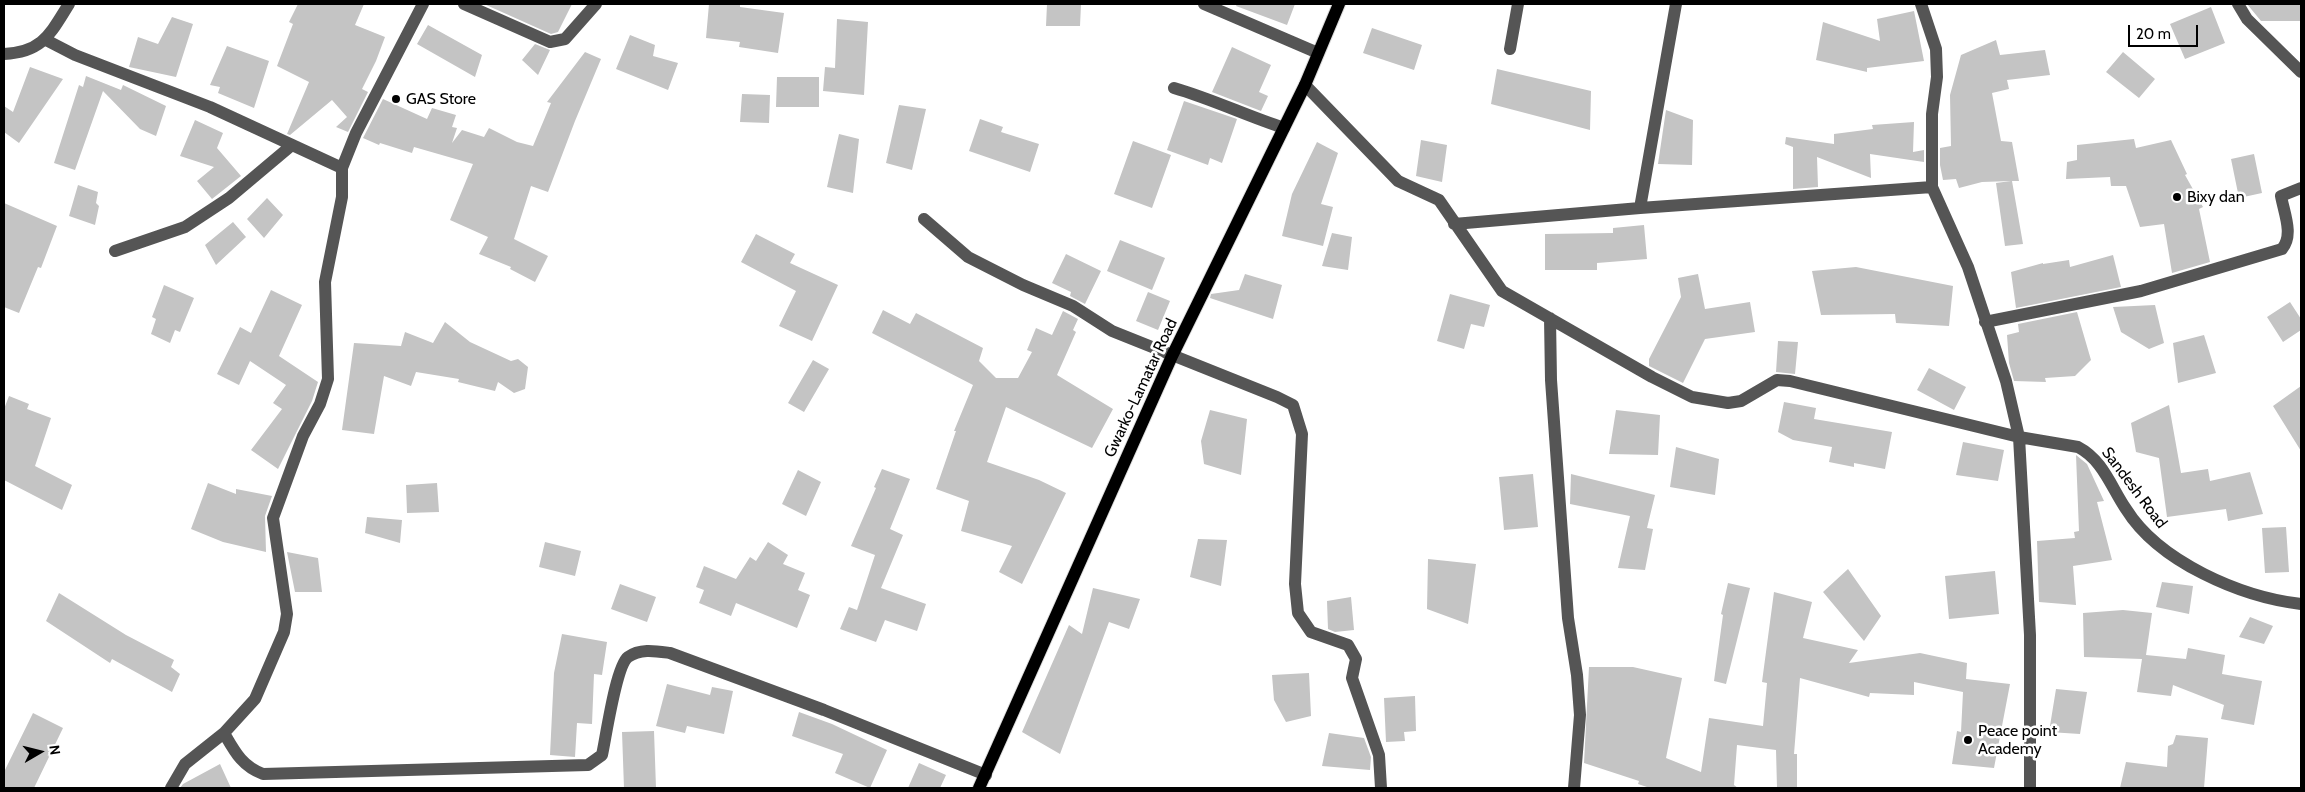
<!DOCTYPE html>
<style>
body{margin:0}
#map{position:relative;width:2305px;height:792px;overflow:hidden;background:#fff;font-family:Cabin,sans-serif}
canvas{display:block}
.frame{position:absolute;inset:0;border:5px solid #000;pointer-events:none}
.north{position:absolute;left:15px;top:727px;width:50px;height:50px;-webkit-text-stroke:4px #fff;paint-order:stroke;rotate:82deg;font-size:14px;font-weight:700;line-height:20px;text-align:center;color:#000}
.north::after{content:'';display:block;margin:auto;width:18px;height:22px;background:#000;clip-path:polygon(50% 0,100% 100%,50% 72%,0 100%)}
.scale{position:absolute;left:2128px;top:25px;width:70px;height:22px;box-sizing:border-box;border:2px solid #000;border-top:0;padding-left:6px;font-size:15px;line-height:18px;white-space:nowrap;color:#000;-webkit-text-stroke:4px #fff;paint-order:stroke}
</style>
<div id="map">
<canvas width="2305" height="792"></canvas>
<div class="frame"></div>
<div class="north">N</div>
<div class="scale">20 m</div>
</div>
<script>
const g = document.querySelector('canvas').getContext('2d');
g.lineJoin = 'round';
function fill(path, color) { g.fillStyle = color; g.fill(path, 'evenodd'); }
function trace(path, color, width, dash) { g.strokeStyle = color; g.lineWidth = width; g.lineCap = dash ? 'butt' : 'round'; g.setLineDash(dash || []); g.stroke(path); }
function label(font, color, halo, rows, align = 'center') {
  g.font = font + ' Cabin,sans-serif'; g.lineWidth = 5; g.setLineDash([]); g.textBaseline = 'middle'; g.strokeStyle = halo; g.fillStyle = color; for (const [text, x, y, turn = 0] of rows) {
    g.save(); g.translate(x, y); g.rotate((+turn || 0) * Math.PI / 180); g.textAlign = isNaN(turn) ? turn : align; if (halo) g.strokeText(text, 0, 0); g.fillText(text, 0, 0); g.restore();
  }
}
fill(new Path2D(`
 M 298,4 L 364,4 L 355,25 L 385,37 L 376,61 L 362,89 L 368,92 L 348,132 L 336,127 L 347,117 L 332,100 L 290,135 L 287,134 L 309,82 L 277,66 L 293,24 L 289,22 Z
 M 484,4 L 572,4 L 558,32 L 551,34 Z
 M 709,4 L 740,4 L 740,7 L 784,13 L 778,53 L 739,47 L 740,42 L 706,38 Z
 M 1047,4 L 1081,4 L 1080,26 L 1046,26 Z
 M 1237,4 L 1295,4 L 1287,25 L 1236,6 Z
 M 2247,4 L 2301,4 L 2301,21 L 2261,21 Z
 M 2211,7 L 2225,43 L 2185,59 L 2170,24 Z
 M 1914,11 L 1924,61 L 1867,68 L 1867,72 L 1816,60 L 1823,22 L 1880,41 L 1877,19 Z
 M 172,17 L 193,24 L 176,77 L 129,67 L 138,37 L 158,44 Z
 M 837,19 L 868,22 L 864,95 L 823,91 L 825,67 L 835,68 Z
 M 428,25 L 482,55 L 475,77 L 417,44 Z
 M 1372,28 L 1422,45 L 1414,70 L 1363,53 Z
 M 630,35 L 655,45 L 653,56 L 678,63 L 668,90 L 616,69 Z
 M 1996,40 L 2000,55 L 2045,50 L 2050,75 L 2007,80 L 2009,89 L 1992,93 L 2001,141 L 2012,142 L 2019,181 L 2012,181 L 2023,244 L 2005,246 L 1996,183 L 2011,181 L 1982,182 L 1959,188 L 1956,179 L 1943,180 L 1940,165 L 1940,148 L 1951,146 L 1950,95 L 1961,55 Z
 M 535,44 L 550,50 L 538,75 L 522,60 Z
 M 227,46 L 269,61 L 254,108 L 218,93 L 220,87 L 210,85 Z
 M 1232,47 L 1271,65 L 1259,92 L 1268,96 L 1261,111 L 1212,92 Z
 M 585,52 L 601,59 L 575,121 L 548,192 L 531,186 L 514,239 L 548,256 L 535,282 L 510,269 L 511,267 L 479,254 L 488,237 L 450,220 L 473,164 L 414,147 L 412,153 L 380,143 L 379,145 L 363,138 L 383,99 L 427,119 L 432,108 L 456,115 L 452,127 L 457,128 L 452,143 L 462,130 L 484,137 L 489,128 L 517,142 L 533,146 L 551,103 L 547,102 Z
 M 2123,52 L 2155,79 L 2139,98 L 2106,72 Z
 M 30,67 L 63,79 L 19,143 L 4,132 L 4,106 L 13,112 Z
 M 1497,69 L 1591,91 L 1590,130 L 1491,104 Z
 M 86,76 L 121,90 L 123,85 L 166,106 L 156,136 L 140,129 L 103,91 L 75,170 L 54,163 L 79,85 L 83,87 Z
 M 777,77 L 819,77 L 819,107 L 776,107 Z
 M 742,94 L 770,95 L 769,123 L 740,122 Z
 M 1184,101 L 1237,119 L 1222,163 L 1210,158 L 1208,165 L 1167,150 Z
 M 899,105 L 926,109 L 912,170 L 886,163 Z
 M 1666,110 L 1693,120 L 1692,165 L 1658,164 Z
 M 980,119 L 1003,127 L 1001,132 L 1039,144 L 1030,172 L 969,151 Z
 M 195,120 L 223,133 L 217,148 L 241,176 L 212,199 L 197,181 L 214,167 L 180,156 Z
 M 1914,122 L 1913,152 L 1924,150 L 1924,162 L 1870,154 L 1871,178 L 1817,157 L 1818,187 L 1793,189 L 1793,147 L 1785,144 L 1786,137 L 1834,144 L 1834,134 L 1873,129 L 1872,125 Z
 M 839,134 L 859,139 L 853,193 L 827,187 Z
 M 2134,139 L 2136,148 L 2171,140 L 2187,174 L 2185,175 L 2203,207 L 2199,209 L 2210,262 L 2172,273 L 2164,224 L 2140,227 L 2126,186 L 2111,186 L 2110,177 L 2066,179 L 2067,162 L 2077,160 L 2077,145 Z
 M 1421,140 L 1447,145 L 1442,182 L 1416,176 Z
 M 1133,141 L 1171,155 L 1152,208 L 1114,194 Z
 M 1317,142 L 1338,153 L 1321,204 L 1333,207 L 1323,246 L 1282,236 L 1292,194 Z
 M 2254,154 L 2262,193 L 2239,198 L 2231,159 Z
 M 78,185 L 98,192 L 96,203 L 99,206 L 95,225 L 69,216 Z
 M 267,198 L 283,215 L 264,238 L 247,219 Z
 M 4,203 L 57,226 L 41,268 L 38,267 L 19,313 L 4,307 Z
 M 233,222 L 246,237 L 216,265 L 205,245 Z
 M 1644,225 L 1647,259 L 1597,263 L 1597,270 L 1545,270 L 1545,234 L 1613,233 L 1613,228 Z
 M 1332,233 L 1352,237 L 1348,270 L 1322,266 Z
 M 756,234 L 795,254 L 790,263 L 838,285 L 812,341 L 779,326 L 796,291 L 741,262 Z
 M 1120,240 L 1165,258 L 1152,290 L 1107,271 Z
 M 1066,254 L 1101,271 L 1085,304 L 1070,296 L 1071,292 L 1052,283 Z
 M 2113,255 L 2121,287 L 2016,308 L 2011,272 L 2043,263 L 2043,264 L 2069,260 L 2070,267 Z
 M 1856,267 L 1953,286 L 1949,326 L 1896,323 L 1895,314 L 1821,315 L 1812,271 Z
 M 1245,274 L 1282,285 L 1273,319 L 1210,298 L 1211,294 L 1239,290 Z
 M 1698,274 L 1705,309 L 1750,302 L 1755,332 L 1705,339 L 1683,383 L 1649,366 L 1649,359 L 1681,297 L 1678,278 Z
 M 164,285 L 194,298 L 180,332 L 175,330 L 170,343 L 151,334 L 156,319 L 152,317 Z
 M 271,290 L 302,305 L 279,356 L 318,382 L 312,401 L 278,469 L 251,450 L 282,409 L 273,403 L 286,385 L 250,361 L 239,385 L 217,374 L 240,327 L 251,333 Z
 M 1148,292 L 1170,301 L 1158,330 L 1136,321 Z
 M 1450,294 L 1490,305 L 1484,327 L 1471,324 L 1464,349 L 1437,341 Z
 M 2290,302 L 2301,319 L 2301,330 L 2283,342 L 2267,317 Z
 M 2155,305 L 2164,343 L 2149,349 L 2121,332 L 2113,307 Z
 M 883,310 L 910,324 L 916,313 L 983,348 L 979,361 L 996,378 L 1018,378 L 1032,352 L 1027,350 L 1036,328 L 1052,335 L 1063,311 L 1078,319 L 1073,330 L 1076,332 L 1057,375 L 1113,409 L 1092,448 L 1006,407 L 987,462 L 1039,480 L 1066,493 L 1022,584 L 999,572 L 1012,546 L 961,531 L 969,501 L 936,489 L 956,431 L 954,431 L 973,385 L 872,333 Z
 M 2077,312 L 2091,360 L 2075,376 L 2045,378 L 2046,382 L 2014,381 L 2009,363 L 2007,335 L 2019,332 L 2018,324 Z
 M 445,322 L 470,342 L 511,361 L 518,359 L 528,367 L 525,389 L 514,393 L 498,382 L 495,391 L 458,382 L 459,379 L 416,372 L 411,386 L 384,376 L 374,434 L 342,430 L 354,343 L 401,346 L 405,332 L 433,343 Z
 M 2204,335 L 2216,373 L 2178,383 L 2173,343 Z
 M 1778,341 L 1798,342 L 1795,374 L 1776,372 Z
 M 813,360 L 829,369 L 804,412 L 788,403 Z
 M 1929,368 L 1966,387 L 1954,410 L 1917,390 Z
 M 2301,386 L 2301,451 L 2273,406 Z
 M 9,396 L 29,404 L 27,409 L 51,418 L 35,466 L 72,485 L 62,510 L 4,480 L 4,409 Z
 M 1784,402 L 1816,408 L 1814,419 L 1892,432 L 1885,469 L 1854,463 L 1854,467 L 1829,462 L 1832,447 L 1793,440 L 1778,432 Z
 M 2169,405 L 2181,473 L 2208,469 L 2210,481 L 2250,472 L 2263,514 L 2228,521 L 2226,509 L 2167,517 L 2159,458 L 2136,452 L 2131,423 Z
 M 1210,410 L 1247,419 L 1241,475 L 1204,464 L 1201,441 Z
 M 1616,410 L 1660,415 L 1658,455 L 1609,454 Z
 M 1963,442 L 2004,450 L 1998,481 L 1956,475 Z
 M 1676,447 L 1719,459 L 1715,495 L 1670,487 Z
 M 2076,455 L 2087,464 L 2104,501 L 2097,502 L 2112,560 L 2073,566 L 2076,605 L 2039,602 L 2037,541 L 2075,538 L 2074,532 L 2079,531 Z
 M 882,469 L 910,479 L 890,529 L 903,535 L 881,588 L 926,604 L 917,631 L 885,620 L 876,642 L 840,629 L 849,607 L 857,610 L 875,555 L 851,546 L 876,488 L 874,487 Z
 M 798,470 L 821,482 L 806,516 L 782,504 Z
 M 1533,474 L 1538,527 L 1504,530 L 1499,477 Z
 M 1571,474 L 1655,495 L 1647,528 L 1653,529 L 1645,570 L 1618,568 L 1630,516 L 1570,504 Z
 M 208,483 L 236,494 L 236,489 L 272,496 L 265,516 L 266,552 L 223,542 L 191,529 Z
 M 437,483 L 439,512 L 407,513 L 406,485 Z
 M 367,517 L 402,520 L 400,543 L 365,533 Z
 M 2286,527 L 2289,572 L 2265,573 L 2262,528 Z
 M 1198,539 L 1227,540 L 1221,586 L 1190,577 Z
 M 545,542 L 581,551 L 575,576 L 539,567 Z
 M 768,542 L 788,555 L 783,564 L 805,573 L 798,590 L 810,595 L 797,628 L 736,603 L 731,616 L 699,603 L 704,590 L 696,587 L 704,566 L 736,579 L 750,557 L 756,561 Z
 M 287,552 L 318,558 L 322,592 L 295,592 Z
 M 1428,559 L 1476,564 L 1468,624 L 1427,609 Z
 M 1848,569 L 1881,616 L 1864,641 L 1823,592 Z
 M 1995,571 L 1999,614 L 1949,619 L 1945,576 Z
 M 2162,582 L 2193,586 L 2189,614 L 2156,607 Z
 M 1728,583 L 1750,588 L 1726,684 L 1714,681 L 1723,615 L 1721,614 Z
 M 620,584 L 656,597 L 647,622 L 611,609 Z
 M 1093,588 L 1140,599 L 1129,629 L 1109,622 L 1060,754 L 1022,732 L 1069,625 L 1082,634 Z
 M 1774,592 L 1812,602 L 1803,638 L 1858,650 L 1849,663 L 1920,653 L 1967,663 L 1966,679 L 2010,684 L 1994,768 L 1952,764 L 1957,731 L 1961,732 L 1963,692 L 1914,682 L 1914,695 L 1870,693 L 1869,697 L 1800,678 L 1794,754 L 1797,754 L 1797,788 L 1777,788 L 1776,750 L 1737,745 L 1734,785 L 1738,788 L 1650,788 L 1638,784 L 1639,781 L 1584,763 L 1589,667 L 1633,667 L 1682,678 L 1666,758 L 1701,772 L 1709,718 L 1763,726 L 1767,683 L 1762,682 Z
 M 59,593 L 126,635 L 174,660 L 171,667 L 180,674 L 172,692 L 112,659 L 110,663 L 46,621 Z
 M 1351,597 L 1354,630 L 1335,632 L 1328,629 L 1327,601 Z
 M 2123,610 L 2152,613 L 2146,655 L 2186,659 L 2188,648 L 2225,655 L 2222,674 L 2262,681 L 2254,725 L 2221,719 L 2224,705 L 2173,685 L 2171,696 L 2137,692 L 2142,659 L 2084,657 L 2083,613 Z
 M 2250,617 L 2273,626 L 2264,644 L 2239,637 Z
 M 562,634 L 607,642 L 602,675 L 594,674 L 592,724 L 577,723 L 575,757 L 550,755 L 554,673 Z
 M 1309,673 L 1311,716 L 1286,722 L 1274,700 L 1272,675 Z
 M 667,684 L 710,695 L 712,687 L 733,691 L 724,734 L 687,726 L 685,733 L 656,726 Z
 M 2056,689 L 2087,692 L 2080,734 L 2049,732 Z
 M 1415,696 L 1416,731 L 1404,732 L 1405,741 L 1386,742 L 1384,698 Z
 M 799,712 L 832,724 L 887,750 L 870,788 L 835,773 L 843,754 L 792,736 Z
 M 33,713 L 63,728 L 34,788 L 4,788 L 4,772 Z
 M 654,731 L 656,788 L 624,788 L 622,732 Z
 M 1329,733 L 1364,738 L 1371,757 L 1370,770 L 1322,766 Z
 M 2176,735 L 2208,738 L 2204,788 L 2120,788 L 2126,762 L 2167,767 L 2168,746 L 2173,744 Z
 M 919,763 L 946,775 L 940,788 L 908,788 Z
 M 220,764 L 231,788 L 180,788 L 183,784 Z`), '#c4c4c4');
const major = new Path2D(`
 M 979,788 L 1172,356 L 1305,85 L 1339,4`);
trace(major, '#dbdbdb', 14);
trace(new Path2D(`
 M 464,4 L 550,42 L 565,39 L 596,4
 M 1204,4 L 1318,53
 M 1921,4 L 1936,49 L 1937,77 L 1932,114 L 1932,187 L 1968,267 L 2006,381 L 2019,437 L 2030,635 L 2030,788
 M 2238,4 L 2247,19 L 2301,72
 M 46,40 L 75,55 L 210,107 L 342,168
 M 1510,49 L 1518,4
 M 4,54 C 43,52 50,34 69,4
 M 1305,85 L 1398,181 L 1439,200 L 1502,291 L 1652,377 L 1692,397 L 1728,403 L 1741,401 L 1777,380 L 1790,381 L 2019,437 L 2078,447 C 2103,460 2111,487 2126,509 C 2159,562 2241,597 2301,604
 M 1174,88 C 1212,99 1247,116 1284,128
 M 1640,208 L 1676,4
 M 924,219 L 968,257 L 1023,285 L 1073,306 L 1112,331 L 1277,397 L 1293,405 L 1302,434 L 1295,584 L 1298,613 L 1311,632 L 1348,645 L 1356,659 L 1352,678 L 1379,755 L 1381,788
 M 1454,224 L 1640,208 L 1932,187
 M 115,251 L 185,227 L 229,198 L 292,145
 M 1550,318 L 1551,380 L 1568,618 L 1577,675 L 1580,715 L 1574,788
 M 1985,322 L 2141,291 L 2282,249 C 2294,235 2284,213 2281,196 L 2301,188
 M 224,733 C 235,752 242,766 263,774 L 588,765 L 602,755 C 606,737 616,666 628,657 C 640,648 656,651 670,653 L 824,710 L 986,775
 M 171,788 L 185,764 L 224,733 L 255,699 L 284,632 L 287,614 L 273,518 L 303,436 L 320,404 L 328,379 L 325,282 L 342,197 L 342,168 L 356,133 L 423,4`), '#555', 12);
trace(major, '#000', 12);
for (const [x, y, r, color] of [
 [396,99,5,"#000"],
 [2177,197,5,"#000"],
 [1968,740,5,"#000"]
]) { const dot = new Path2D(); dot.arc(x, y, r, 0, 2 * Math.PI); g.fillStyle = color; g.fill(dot); trace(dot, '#fff', 2); }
label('16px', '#000', '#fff', [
 ["GAS Store",406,99],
 ["Bixy dan",2187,197],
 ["Peace point",1978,731],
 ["Academy",1978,749]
], 'left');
label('16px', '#000', '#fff', [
 ["Gwarko-Lamatar Road",1141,388,-65],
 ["Sandesh Road",2134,488,53]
]);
</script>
